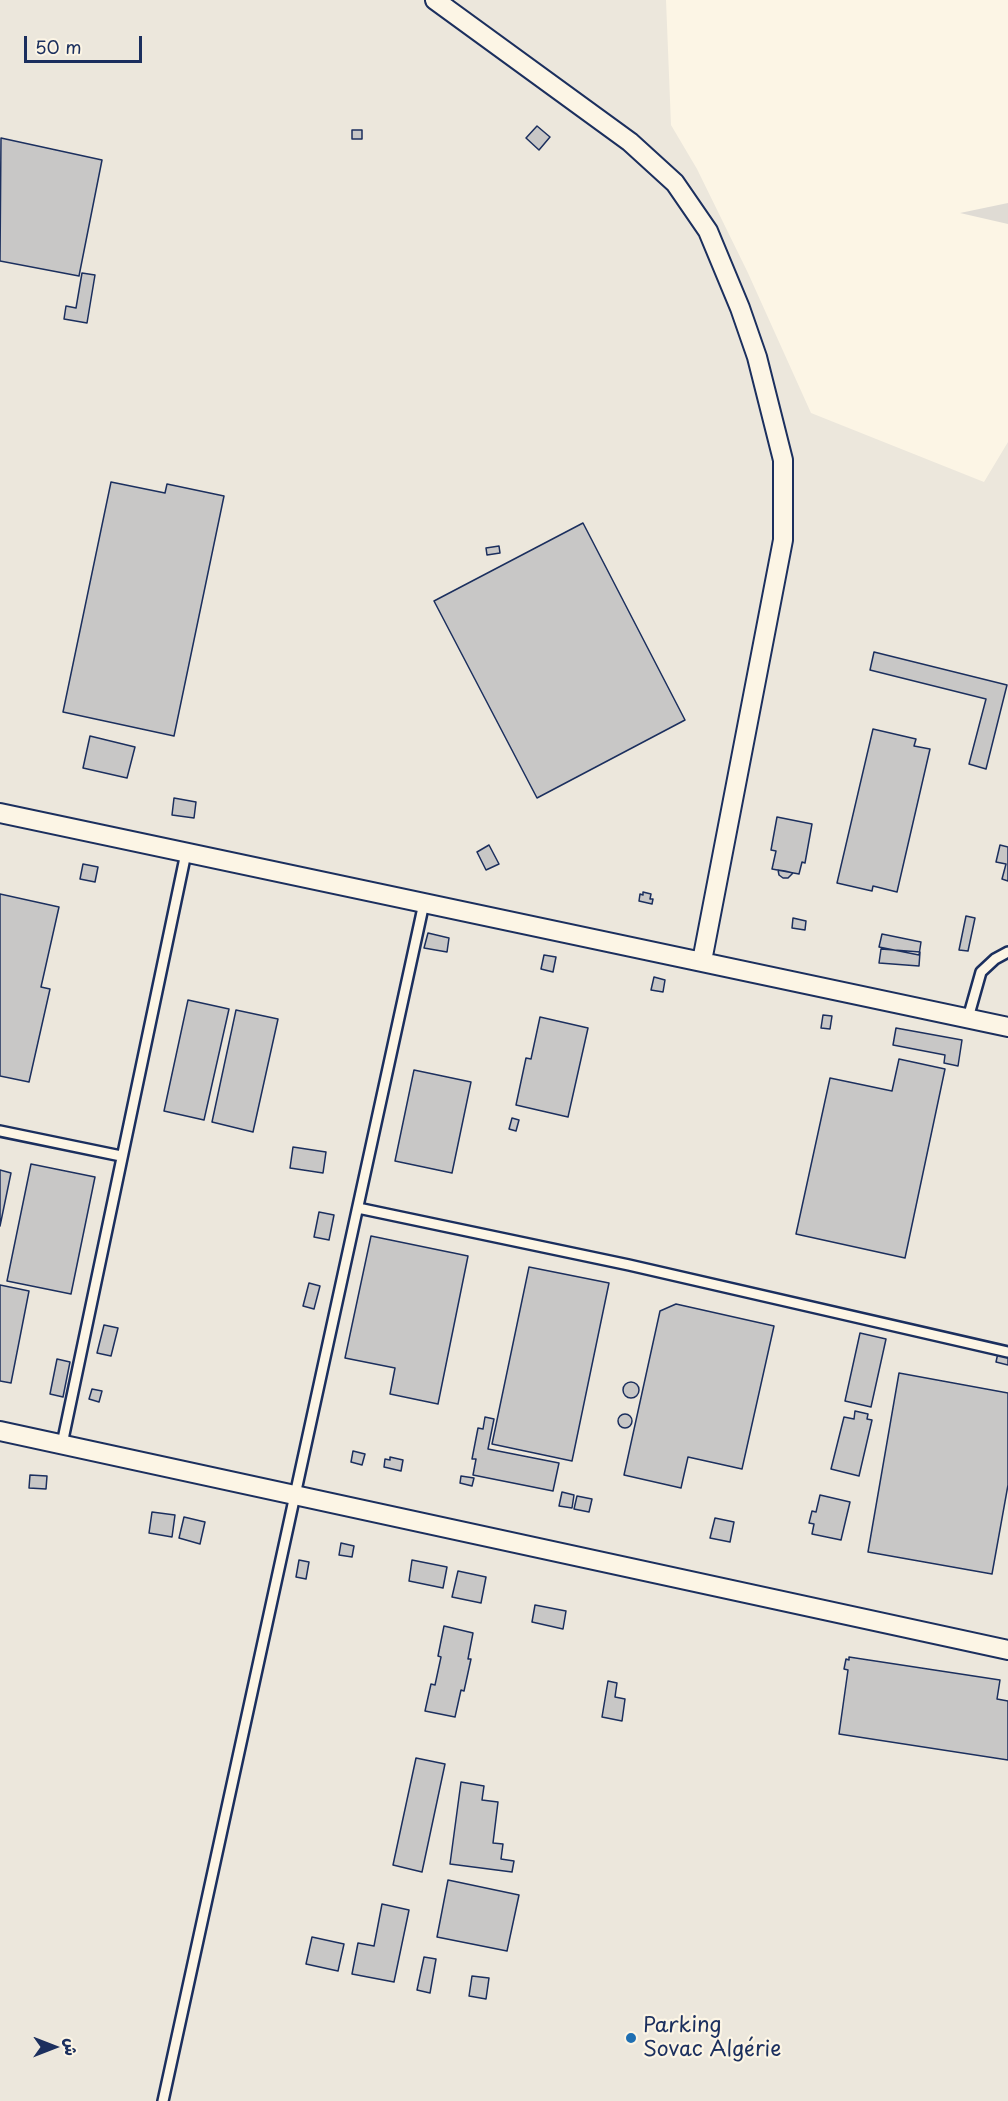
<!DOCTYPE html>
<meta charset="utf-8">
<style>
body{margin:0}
#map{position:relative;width:1008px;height:2101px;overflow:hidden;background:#fcf5e5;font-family:"Playpen Sans","Playpen Sans Arabic",sans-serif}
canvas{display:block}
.north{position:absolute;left:24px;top:2017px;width:60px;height:60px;-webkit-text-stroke:4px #fcf5e5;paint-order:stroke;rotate:90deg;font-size:16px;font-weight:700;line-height:24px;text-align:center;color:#1b2f5e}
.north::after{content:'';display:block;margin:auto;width:21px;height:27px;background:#1b2f5e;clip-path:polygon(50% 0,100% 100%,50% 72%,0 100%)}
.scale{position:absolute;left:24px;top:36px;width:118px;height:27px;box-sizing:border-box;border:3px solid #1b2f5e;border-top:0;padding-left:8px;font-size:18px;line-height:21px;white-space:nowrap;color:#1b2f5e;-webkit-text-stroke:4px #fcf5e5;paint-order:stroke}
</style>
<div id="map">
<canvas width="1008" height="2101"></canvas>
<div class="north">ش</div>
<div class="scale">50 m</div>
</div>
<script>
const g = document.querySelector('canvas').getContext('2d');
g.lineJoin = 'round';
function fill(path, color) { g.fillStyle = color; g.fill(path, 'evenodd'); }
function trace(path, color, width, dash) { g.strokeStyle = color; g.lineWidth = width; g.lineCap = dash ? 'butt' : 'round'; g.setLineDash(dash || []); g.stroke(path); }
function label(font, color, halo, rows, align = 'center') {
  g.font = font + ' "Playpen Sans",sans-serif'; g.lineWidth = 4.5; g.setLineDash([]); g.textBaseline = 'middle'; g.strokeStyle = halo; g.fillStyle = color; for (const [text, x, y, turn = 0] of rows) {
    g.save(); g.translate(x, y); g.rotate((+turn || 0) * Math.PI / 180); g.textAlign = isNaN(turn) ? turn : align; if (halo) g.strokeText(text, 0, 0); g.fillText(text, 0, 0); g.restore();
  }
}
fill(new Path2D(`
 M 0,0 L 666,0 L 671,125 L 697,169 L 748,273 L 811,413 L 984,482 L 1008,442 L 1008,2101 L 0,2101 Z`), '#ece7dc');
fill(new Path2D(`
 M 1008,203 L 1008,224 L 960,213 Z`), '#dfdbd4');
const building = new Path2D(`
 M 537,126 L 550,137 L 539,150 L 526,138 Z
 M 352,130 L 362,130 L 362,139 L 352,139 Z
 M 1,138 L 102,160 L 79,276 L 0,261 Z
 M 82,273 L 95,275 L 87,323 L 64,319 L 66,306 L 76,308 Z
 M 111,482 L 165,493 L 167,484 L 224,496 L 174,736 L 63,712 Z
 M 583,523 L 685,720 L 537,798 L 434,601 Z
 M 499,546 L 500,553 L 487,555 L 486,548 Z
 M 874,652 L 1007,685 L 986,769 L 969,764 L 986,699 L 870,670 Z
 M 873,729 L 916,739 L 914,746 L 930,749 L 897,892 L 873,886 L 872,891 L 837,883 Z
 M 90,736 L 135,747 L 127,778 L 83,768 Z
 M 174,798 L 196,802 L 194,818 L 172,815 Z
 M 777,817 L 812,824 L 805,863 L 802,862 L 799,874 L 772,869 L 776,851 L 771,850 Z
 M 489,845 L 499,864 L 486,870 L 477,852 Z
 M 1000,845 L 1008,847 L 1008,881 L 1002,879 L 1006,864 L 996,862 Z
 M 83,864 L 98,867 L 95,882 L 80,879 Z
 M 778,870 L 785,871 L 793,873 L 788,878 L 783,878 L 779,875 Z
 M 643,892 L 651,894 L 650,899 L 653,899 L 652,904 L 639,901 L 640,894 L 643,895 Z
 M 0,894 L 59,907 L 41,987 L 50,989 L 29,1082 L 0,1076 Z
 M 966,916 L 975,918 L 968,951 L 959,950 Z
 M 793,918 L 806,921 L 805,930 L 792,928 Z
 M 428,933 L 449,938 L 447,952 L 424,948 Z
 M 882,934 L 921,942 L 919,955 L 879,947 Z
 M 881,949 L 920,952 L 919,966 L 879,963 Z
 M 544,955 L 556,957 L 553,972 L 541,969 Z
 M 654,977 L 665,980 L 663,992 L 651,990 Z
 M 188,1000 L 229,1009 L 204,1120 L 164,1111 Z
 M 236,1010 L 278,1019 L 253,1132 L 212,1122 Z
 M 823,1015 L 832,1016 L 830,1029 L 821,1028 Z
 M 540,1017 L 588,1028 L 568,1117 L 516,1105 L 526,1058 L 531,1059 Z
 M 896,1028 L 962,1040 L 958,1066 L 944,1063 L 945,1055 L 893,1045 Z
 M 899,1059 L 945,1069 L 905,1258 L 796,1234 L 830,1078 L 892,1091 Z
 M 414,1070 L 471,1082 L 452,1173 L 395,1161 Z
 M 512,1118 L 519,1120 L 516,1131 L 509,1129 Z
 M 293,1147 L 326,1152 L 323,1173 L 290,1168 Z
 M 31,1164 L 95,1177 L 71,1294 L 7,1281 Z
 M 0,1170 L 11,1173 L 0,1226 Z
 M 319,1212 L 334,1215 L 329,1240 L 314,1237 Z
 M 371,1236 L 468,1256 L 438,1404 L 390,1394 L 395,1368 L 345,1358 Z
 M 529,1267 L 609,1283 L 572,1461 L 492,1444 Z
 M 309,1283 L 320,1286 L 314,1309 L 303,1306 Z
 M 0,1285 L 29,1291 L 11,1383 L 0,1381 Z
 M 676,1304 L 774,1326 L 742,1469 L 688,1457 L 681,1488 L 624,1475 L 660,1311 Z
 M 104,1325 L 118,1328 L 111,1356 L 97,1353 Z
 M 860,1333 L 886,1339 L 871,1407 L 845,1401 Z
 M 998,1353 L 1008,1356 L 1008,1365 L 996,1362 Z
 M 57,1359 L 70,1362 L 63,1397 L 50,1394 Z
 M 899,1373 L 1008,1393 L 1008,1485 L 992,1574 L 868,1552 Z
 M623 1390a8 8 0 1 1 16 0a8 8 0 1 1-16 0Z
 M 92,1389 L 102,1391 L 99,1402 L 89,1399 Z
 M 855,1411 L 868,1414 L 867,1419 L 872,1420 L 859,1476 L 831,1469 L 844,1417 L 854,1419 Z
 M618 1421a7 7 0 1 1 14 0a7 7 0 1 1-14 0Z
 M 485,1417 L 494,1419 L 488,1449 L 559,1463 L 553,1491 L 473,1475 L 476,1459 L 472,1459 L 478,1428 L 483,1429 Z
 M 353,1451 L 365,1454 L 362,1465 L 351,1462 Z
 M 390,1457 L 403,1460 L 401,1471 L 384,1467 L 385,1459 L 390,1460 Z
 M 30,1475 L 47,1476 L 46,1489 L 29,1488 Z
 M 461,1476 L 474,1478 L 472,1486 L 460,1483 Z
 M 562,1492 L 574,1495 L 572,1508 L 559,1506 Z
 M 820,1495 L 850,1502 L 841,1540 L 812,1534 L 814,1524 L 809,1523 L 812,1511 L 816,1512 Z
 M 577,1496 L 592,1499 L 589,1512 L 574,1509 Z
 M 152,1512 L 175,1515 L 172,1537 L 149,1533 Z
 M 184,1517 L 205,1522 L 200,1544 L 179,1538 Z
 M 715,1518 L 734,1522 L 730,1542 L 710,1538 Z
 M 341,1543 L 354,1546 L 352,1557 L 339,1555 Z
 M 299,1560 L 309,1562 L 306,1579 L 296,1577 Z
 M 412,1560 L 447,1567 L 443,1588 L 409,1581 Z
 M 458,1571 L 486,1577 L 481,1603 L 452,1597 Z
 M 535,1605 L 566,1611 L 563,1629 L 532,1622 Z
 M 444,1626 L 473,1633 L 468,1659 L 471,1659 L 464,1691 L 461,1690 L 455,1717 L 425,1711 L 431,1684 L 435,1685 L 441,1657 L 438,1656 Z
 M 849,1657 L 1000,1680 L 997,1699 L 1008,1701 L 1008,1760 L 839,1734 L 848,1670 L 844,1669 L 846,1659 L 849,1660 Z
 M 608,1681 L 617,1683 L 615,1697 L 625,1699 L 622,1721 L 602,1717 Z
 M 416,1758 L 445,1764 L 422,1872 L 393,1865 Z
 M 461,1782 L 484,1786 L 482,1800 L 498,1802 L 493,1843 L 503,1844 L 501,1859 L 514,1861 L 512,1872 L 450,1864 Z
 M 448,1880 L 519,1895 L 507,1951 L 437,1937 Z
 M 382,1904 L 409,1910 L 394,1982 L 352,1974 L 358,1943 L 374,1946 Z
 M 312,1937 L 344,1944 L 338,1971 L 306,1964 Z
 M 424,1957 L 436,1959 L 430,1993 L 417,1990 Z
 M 472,1976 L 489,1978 L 486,1999 L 469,1996 Z`);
fill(building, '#c8c7c6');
trace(building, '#1b2f5e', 1.5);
const lane = new Path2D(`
 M 968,1018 L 981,972 L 995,959 L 1008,952
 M 0,1131 L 121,1156
 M 358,1208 L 629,1265 L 1008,1352
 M 62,1444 L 186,853
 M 163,2101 L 424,903`);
const street = new Path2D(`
 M 435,0 L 630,142 L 675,183 L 708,231 L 740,308 L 757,357 L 783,460 L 783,540 L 702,961
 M 0,813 L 1008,1027
 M 0,1431 L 1008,1650`);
trace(lane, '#1b2f5e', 14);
trace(street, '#1b2f5e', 22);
trace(lane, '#fcf5e5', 9);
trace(street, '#fcf5e5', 18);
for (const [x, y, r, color] of [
 [631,2038,6,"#1f6fb2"]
]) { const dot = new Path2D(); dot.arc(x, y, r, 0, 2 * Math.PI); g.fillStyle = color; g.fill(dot); trace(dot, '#fcf5e5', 2); }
label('21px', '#1b2f5e', '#fcf5e5', [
 ["Parking",643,2026],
 ["Sovac Algérie",643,2050]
], 'left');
</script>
